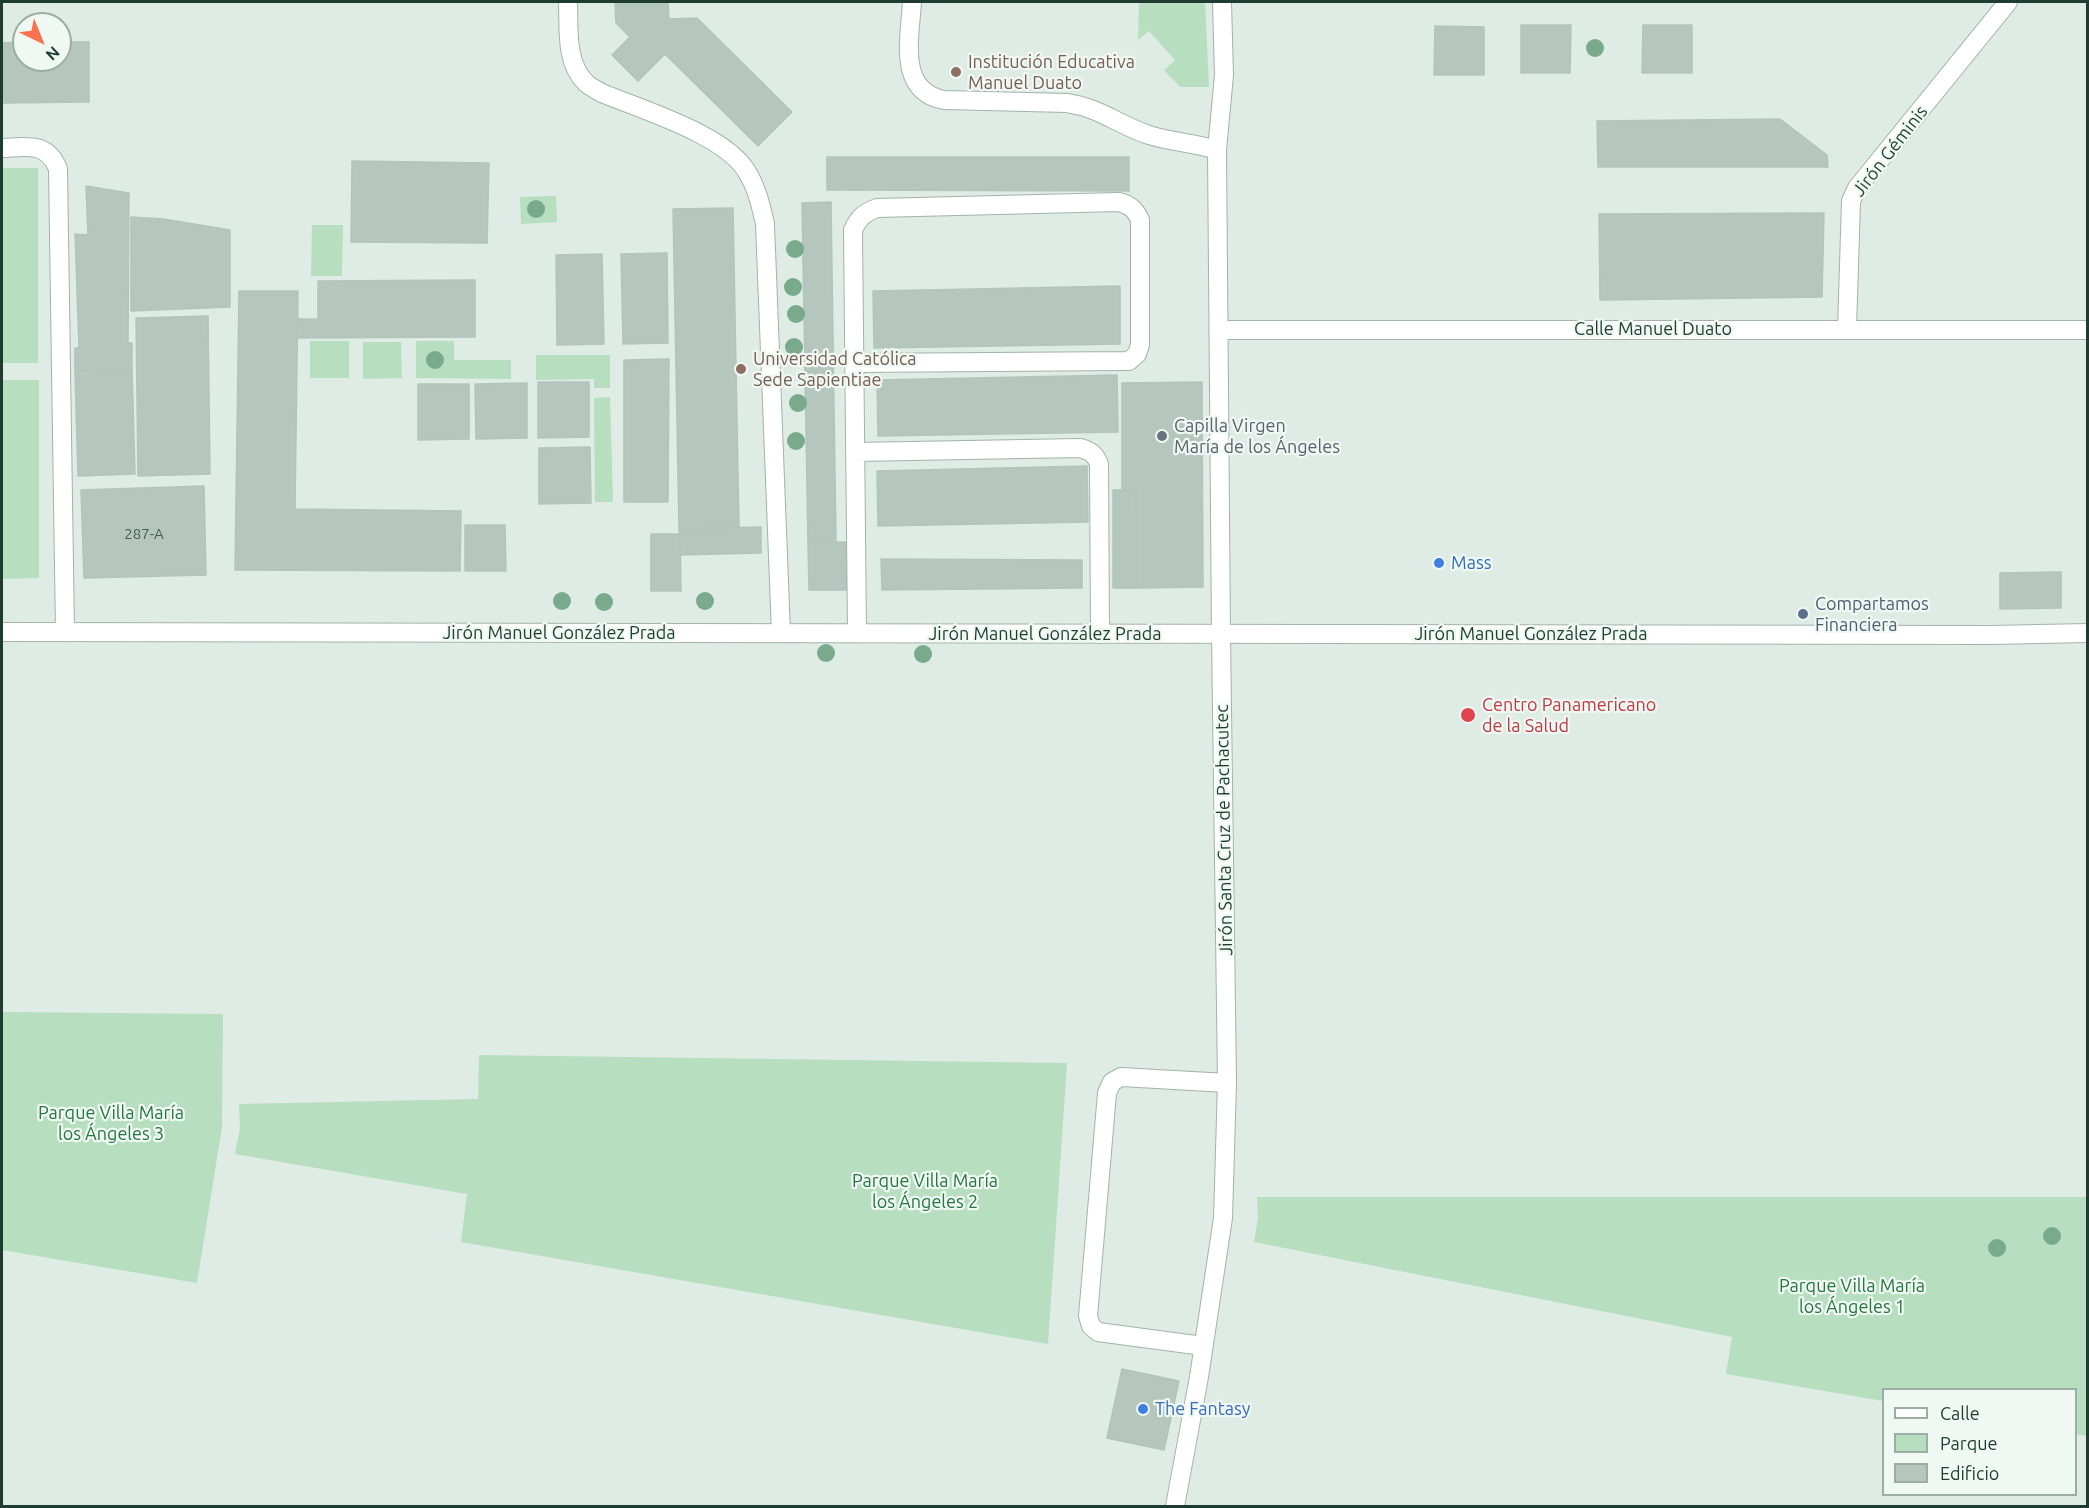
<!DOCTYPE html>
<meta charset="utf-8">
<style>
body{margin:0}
#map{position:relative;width:2089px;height:1508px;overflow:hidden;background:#dfebe5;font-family:Ubuntu,sans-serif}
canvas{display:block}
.frame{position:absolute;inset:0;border:3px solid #1f3c33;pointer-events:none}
.legend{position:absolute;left:1882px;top:1388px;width:195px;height:108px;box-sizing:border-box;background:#eff8f3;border:2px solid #9cada6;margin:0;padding:8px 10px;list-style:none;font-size:18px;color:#1f3c33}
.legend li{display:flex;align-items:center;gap:12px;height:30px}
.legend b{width:30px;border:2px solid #9cada6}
.north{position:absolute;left:12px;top:12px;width:60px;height:60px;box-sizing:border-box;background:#eff8f3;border:2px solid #9cada6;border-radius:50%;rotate:137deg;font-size:16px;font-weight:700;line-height:24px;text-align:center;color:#1f3c33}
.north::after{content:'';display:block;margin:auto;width:21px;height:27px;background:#fb704d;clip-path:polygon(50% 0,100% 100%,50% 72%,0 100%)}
</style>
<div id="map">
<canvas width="2089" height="1508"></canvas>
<div class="frame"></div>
<ul class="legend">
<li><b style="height:8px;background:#fff"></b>Calle</li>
<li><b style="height:16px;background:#b6debf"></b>Parque</li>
<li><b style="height:16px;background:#b4c6be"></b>Edificio</li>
</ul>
<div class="north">N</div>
</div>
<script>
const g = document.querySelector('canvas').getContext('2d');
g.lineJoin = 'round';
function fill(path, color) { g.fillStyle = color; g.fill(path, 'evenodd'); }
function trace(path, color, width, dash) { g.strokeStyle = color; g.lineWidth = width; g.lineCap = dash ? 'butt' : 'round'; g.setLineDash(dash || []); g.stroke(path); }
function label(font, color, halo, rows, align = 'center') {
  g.font = font + ' Ubuntu,sans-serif'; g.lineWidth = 4.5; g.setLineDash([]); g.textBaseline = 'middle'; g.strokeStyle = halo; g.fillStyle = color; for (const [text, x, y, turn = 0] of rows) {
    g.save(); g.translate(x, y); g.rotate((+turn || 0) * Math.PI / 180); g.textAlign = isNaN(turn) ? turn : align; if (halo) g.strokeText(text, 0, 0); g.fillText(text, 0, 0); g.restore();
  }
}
fill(new Path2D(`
 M 1139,2 L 1205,2 L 1209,87 L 1180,87 L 1164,70 L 1175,60 L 1149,31 L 1138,40 Z
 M 2,168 L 38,168 L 38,363 L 2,363 Z
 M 556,196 L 557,222 L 521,224 L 520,197 Z
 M 312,225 L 343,225 L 342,276 L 311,276 Z
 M 349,341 L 349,378 L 310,378 L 310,341 Z
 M 416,341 L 454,341 L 454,360 L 511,360 L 511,379 L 416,378 Z
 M 363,342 L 401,342 L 402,378 L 363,379 Z
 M 536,355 L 610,355 L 610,388 L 594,388 L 594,379 L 536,380 Z
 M 2,380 L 39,380 L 39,578 L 2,579 Z
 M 610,397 L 613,502 L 595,502 L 594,398 Z
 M 2,1012 L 223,1014 L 222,1127 L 197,1283 L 2,1250 Z
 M 479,1055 L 1067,1063 L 1048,1344 L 461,1242 L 467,1194 L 235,1154 L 240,1128 L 239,1104 L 478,1099 Z
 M 1257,1197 L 2087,1197 L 2087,1436 L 2076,1434 L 2076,1390 L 1884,1390 L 1883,1401 L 1726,1374 L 1732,1337 L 1254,1242 L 1258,1218 Z`), '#b6debf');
const building = new Path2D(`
 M 615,2 L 668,2 L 669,19 L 697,18 L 792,112 L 758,146 L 665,54 L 638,81 L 612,55 L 630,37 L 616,23 Z
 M 1521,25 L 1571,25 L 1570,73 L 1521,73 Z
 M 1643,25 L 1692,25 L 1692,73 L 1642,73 Z
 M 1435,26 L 1484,27 L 1484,75 L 1434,75 Z
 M 24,42 L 24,60 L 60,60 L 60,42 L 89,42 L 89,102 L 2,103 L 2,43 Z
 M 1780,119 L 1827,155 L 1828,167 L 1598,167 L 1597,121 Z
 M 827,157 L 1129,157 L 1129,191 L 827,190 Z
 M 352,161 L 489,163 L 487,243 L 351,242 Z
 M 86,186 L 129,193 L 128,343 L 132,343 L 132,369 L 75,371 L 75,348 L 79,348 L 75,234 L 88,235 Z
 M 831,202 L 836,542 L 808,543 L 802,203 Z
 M 733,208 L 739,527 L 679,529 L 673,209 Z
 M 1824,213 L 1822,297 L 1600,300 L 1599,214 Z
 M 131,217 L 163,219 L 230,230 L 230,307 L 131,311 Z
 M 667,253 L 668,343 L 623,344 L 621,254 Z
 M 602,254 L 604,344 L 557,345 L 556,255 Z
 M 475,280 L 475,337 L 297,338 L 298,319 L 318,319 L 318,281 Z
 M 1120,286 L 1120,344 L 874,348 L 873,291 Z
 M 239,291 L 298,291 L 295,509 L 461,511 L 460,571 L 235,570 Z
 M 208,316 L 210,474 L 138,476 L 136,318 Z
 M 669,359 L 668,502 L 624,502 L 624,360 Z
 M 132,369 L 135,474 L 78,476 L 75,371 Z
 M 1117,375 L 1118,432 L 878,436 L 877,380 Z
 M 538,382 L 589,382 L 589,437 L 538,438 Z
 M 1202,382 L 1203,587 L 1137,588 L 1136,490 L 1122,490 L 1122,383 Z
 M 527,383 L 527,438 L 476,439 L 475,384 Z
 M 418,384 L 469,384 L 469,439 L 418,440 Z
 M 590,447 L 591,503 L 539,504 L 539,448 Z
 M 1087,466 L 1088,522 L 878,526 L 877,471 Z
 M 204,486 L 206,575 L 84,578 L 81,490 Z
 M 1113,490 L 1136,490 L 1137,588 L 1113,588 Z
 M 465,525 L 505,525 L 506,571 L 465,571 Z
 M 761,527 L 761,553 L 680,555 L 679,529 Z
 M 651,534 L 680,534 L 681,591 L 651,591 Z
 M 846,542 L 847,590 L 809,590 L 808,543 Z
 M 881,559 L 1082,560 L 1082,588 L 882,590 Z
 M 2061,572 L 2061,608 L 2000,609 L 2000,573 Z
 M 1122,1369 L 1179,1381 L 1164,1450 L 1107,1438 Z`);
fill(building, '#b4c6be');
trace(building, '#b1c5bc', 1.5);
const service = new Path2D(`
 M 568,2 C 569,28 565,63 586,83 C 590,87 597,90 602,93 C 642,110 726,135 747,172 C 757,188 761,206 765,224 L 781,633
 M 912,2 C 910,38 897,91 944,100 L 1067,103 C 1101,108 1118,125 1149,135 C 1171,142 1195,143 1217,150 L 1224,75 L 1222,2
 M 2,148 C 26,147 47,141 58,169 L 65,632
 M 855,363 L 1129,361 L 1137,354 L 1140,345 L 1140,220 C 1135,209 1130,205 1119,202 L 877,208 C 864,213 859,217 853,230 L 857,633
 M 855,452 L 1080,448 C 1091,451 1095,454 1099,464 L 1100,634
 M 1203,1346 L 1098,1332 L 1091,1326 L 1088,1316 L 1107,1093 L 1112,1082 L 1121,1077 L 1227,1083`);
const minor = new Path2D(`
 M 1847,329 L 1851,201 L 1857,188 L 2008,2
 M 1219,330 L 2088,330
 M 1175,1506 L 1199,1377 L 1223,1218 L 1227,1083 L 1221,634 L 1217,150`);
const tertiary = new Path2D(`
 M 2,632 L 1990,635 L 2088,633`);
trace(service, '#a2b3ac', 20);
trace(minor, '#a2b3ac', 20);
trace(tertiary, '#a2b3ac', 20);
trace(service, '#fff', 18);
trace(minor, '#fff', 18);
trace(tertiary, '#fff', 18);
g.fillStyle = '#79aa8b';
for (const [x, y] of [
 [1595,48],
 [536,209],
 [795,249],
 [793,287],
 [796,314],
 [794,347],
 [435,360],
 [798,403],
 [796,441],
 [562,601],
 [705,601],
 [604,602],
 [826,653],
 [923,654],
 [2052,1236],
 [1997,1248]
]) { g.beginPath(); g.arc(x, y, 9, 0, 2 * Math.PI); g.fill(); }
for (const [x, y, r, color] of [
 [956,72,6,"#8d6e63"],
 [741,369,6,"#8d6e63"],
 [1162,436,6,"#6b7280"],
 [1439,563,6,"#3f7fe0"],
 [1803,614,6,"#5c6f8a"],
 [1468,715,8,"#e0444e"],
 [1143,1409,6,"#3f7fe0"]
]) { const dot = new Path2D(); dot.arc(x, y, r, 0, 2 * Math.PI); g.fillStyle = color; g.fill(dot); trace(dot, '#eff8f3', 2); }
label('15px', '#445e56', null, [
 ["287-A",144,534]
]);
label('18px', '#785e54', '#eff8f3', [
 ["Institución Educativa",968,62],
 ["Manuel Duato",968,83],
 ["Universidad Católica",753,359],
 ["Sede Sapientiae",753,380]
], 'left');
label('18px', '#1f3c33', '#eff8f3', [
 ["Jirón Géminis",1890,151,-52],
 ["Calle Manuel Duato",1653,329],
 ["Jirón Manuel González Prada",559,633],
 ["Jirón Manuel González Prada",1045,634],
 ["Jirón Manuel González Prada",1531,634],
 ["Jirón Santa Cruz de Pachacutec",1224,830,-91]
]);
label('18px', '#5b616d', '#eff8f3', [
 ["Capilla Virgen",1174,426],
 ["María de los Ángeles",1174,447]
], 'left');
label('18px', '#366cbe', '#eff8f3', [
 ["Mass",1451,563],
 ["The Fantasy",1155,1409]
], 'left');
label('18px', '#4e5e75', '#eff8f3', [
 ["Compartamos",1815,604],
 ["Financiera",1815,625]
], 'left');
label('18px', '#be3a42', '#eff8f3', [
 ["Centro Panamericano",1482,705],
 ["de la Salud",1482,726]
], 'left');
label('18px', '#267542', '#eff8f3', [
 ["Parque Villa María",111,1113],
 ["los Ángeles 3",111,1134],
 ["Parque Villa María",925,1181],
 ["los Ángeles 2",925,1202],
 ["Parque Villa María",1852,1286],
 ["los Ángeles 1",1852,1307]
]);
</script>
